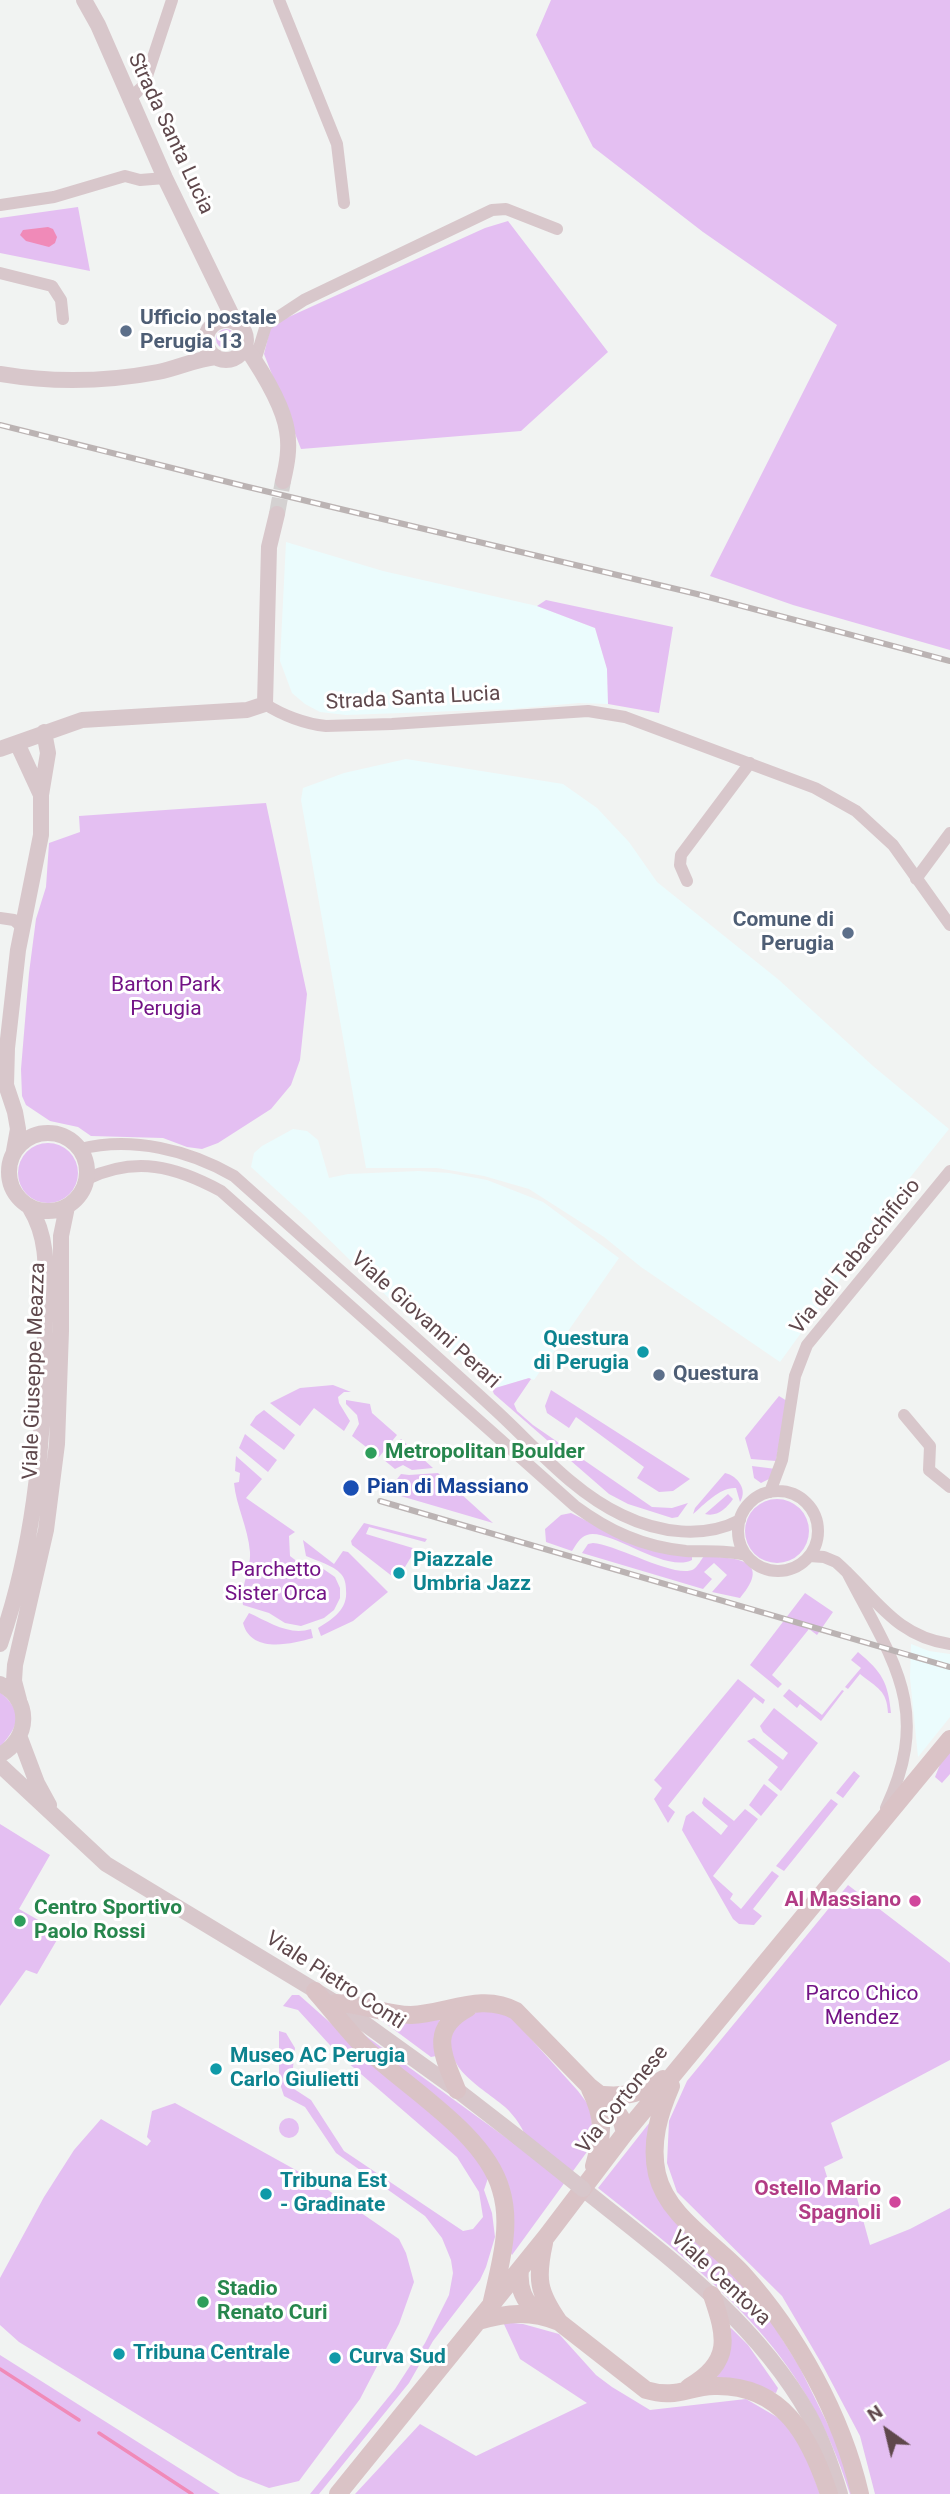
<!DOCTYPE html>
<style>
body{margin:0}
#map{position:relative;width:950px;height:2494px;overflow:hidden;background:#f1f3f2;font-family:Roboto,sans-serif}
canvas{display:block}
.north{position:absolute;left:852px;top:2396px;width:70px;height:70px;-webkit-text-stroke:5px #fff;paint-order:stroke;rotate:326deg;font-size:19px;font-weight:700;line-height:28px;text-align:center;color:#5f484c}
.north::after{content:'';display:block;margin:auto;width:24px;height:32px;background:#5f484c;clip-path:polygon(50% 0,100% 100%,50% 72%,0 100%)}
</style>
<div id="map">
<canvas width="950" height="2494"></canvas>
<div class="north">N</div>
</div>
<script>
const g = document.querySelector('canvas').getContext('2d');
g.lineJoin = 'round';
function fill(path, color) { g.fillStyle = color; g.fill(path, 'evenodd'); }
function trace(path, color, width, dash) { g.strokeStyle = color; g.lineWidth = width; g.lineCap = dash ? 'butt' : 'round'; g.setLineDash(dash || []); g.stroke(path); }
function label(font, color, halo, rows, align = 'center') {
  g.font = font + ' Roboto,sans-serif'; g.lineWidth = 6; g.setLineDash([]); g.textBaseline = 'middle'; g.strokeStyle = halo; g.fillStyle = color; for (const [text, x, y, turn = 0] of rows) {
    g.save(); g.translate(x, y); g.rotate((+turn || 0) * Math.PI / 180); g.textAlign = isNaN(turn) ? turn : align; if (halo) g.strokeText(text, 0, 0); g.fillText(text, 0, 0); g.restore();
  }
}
fill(new Path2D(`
 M 286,542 L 383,571 L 537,606 L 595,628 L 607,669 L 608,704 L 579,703 L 511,709 L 346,715 L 320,712 L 305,704 L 292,693 L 280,661 Z
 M 406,759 L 563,784 L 597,808 L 629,842 L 657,882 L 779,980 L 873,1066 L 949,1129 L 904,1185 L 869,1239 L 780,1362 L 641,1267 L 604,1237 L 529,1189 L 484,1176 L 437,1168 L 366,1168 L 301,800 L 303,788 L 344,773 Z
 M 293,1129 L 307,1131 L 318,1140 L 329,1178 L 348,1174 L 419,1171 L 449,1173 L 487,1180 L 543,1202 L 619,1258 L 534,1380 L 529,1378 L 492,1389 L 402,1311 L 305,1216 L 251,1167 L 254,1153 L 262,1146 Z
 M 911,1644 L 929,1651 L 950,1654 L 950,1717 L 918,1757 L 910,1678 Z`), '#ebfcfd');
fill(new Path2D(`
 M 551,0 L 950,0 L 950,650 L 793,605 L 710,576 L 837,325 L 703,232 L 593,147 L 536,35 Z
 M 78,207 L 90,271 L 0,253 L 0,218 Z
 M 508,221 L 608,352 L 521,431 L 301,449 L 264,354 L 271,325 L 485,228 Z
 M216 339a10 10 0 1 1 20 0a10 10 0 1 1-20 0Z
 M 546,600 L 673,627 L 659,713 L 608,704 L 607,669 L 595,628 L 537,606 Z
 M 266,803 L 307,994 L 300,1060 L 291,1085 L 271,1109 L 218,1143 L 202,1149 L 187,1147 L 163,1138 L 91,1136 L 78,1127 L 50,1121 L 26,1105 L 22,1096 L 21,1069 L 29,973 L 36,919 L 46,887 L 49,843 L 80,832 L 79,816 Z
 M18 1173a30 30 0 1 1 60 0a30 30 0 1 1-60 0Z
 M 529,1378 L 531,1379 L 514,1404 L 517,1411 L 533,1425 L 652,1507 L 672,1508 L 688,1503 L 678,1517 L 672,1518 L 628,1504 L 609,1494 L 494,1394 L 492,1389 Z
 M 333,1385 L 351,1392 L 344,1392 L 338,1397 L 339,1403 L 350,1421 L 344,1431 L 314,1408 L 300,1426 L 270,1403 L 300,1388 Z
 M 551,1390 L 690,1479 L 673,1491 L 659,1492 L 637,1478 L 644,1467 L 576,1417 L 569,1428 L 547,1413 L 545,1406 Z
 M 779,1396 L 787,1401 L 776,1461 L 751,1459 L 745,1438 Z
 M 346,1400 L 370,1404 L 372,1413 L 397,1435 L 379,1457 L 352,1436 L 359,1424 L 357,1415 L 346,1404 Z
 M 264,1410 L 295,1435 L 284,1450 L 250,1425 L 256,1416 Z
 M 245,1434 L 277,1460 L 268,1472 L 239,1448 Z
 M 401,1439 L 433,1468 L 412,1470 L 403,1465 L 395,1469 L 384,1460 Z
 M 236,1456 L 262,1479 L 246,1498 L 295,1532 L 289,1536 L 290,1556 L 303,1566 L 319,1566 L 335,1577 L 340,1588 L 340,1598 L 334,1610 L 324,1618 L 301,1626 L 285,1623 L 269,1613 L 243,1605 C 240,1586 251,1570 250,1552 C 248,1527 236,1506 234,1483 L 239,1482 L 240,1473 L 235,1471 Z
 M 752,1466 L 776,1469 L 769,1479 L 761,1483 L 754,1478 Z
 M 438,1473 L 493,1523 L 387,1492 L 401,1474 L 409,1475 Z
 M 725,1473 C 738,1476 748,1490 740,1502 L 736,1488 C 720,1487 705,1504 693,1514 L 695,1508 Z
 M 728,1494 L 733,1499 C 726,1509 717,1517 705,1514 Z
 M745 1531a32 32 0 1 1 64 0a32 32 0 1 1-64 0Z
 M 571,1513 L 595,1525 L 692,1555 L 692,1560 C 665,1574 608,1527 587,1535 C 580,1537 576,1545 572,1551 L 546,1542 L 545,1529 L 561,1515 Z
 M 364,1523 L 427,1539 L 425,1542 L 369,1527 L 366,1534 L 416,1549 L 397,1580 L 352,1545 L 351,1541 Z
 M 303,1540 L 334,1564 L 343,1551 L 348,1552 L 388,1592 L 353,1621 L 321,1636 L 318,1628 C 333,1619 348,1609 346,1590 C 346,1585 345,1578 341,1574 C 333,1565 317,1561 306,1556 Z
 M 593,1543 C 616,1544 677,1580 694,1569 C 698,1566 701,1560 704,1556 C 733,1558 774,1558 740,1598 L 712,1592 L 727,1575 L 714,1563 L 704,1572 L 712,1579 L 703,1589 L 582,1553 L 588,1544 Z
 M 805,1593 L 833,1612 L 817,1635 L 809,1629 L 772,1675 L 782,1684 L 778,1688 L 750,1665 Z
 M 249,1613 C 269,1622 289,1636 311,1629 L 313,1638 C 291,1644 251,1654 243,1623 Z
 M 858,1652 C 882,1672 888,1682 891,1713 L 888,1713 C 887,1690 877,1688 860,1674 L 848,1689 L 845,1687 L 861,1668 L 851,1660 Z
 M 738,1679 L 765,1700 L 763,1704 L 754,1697 L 668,1806 L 675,1812 L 668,1823 L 654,1799 L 662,1788 L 654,1780 Z
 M 789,1689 L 822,1715 L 842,1690 L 844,1691 L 821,1721 L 800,1704 L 797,1708 L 783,1696 Z
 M 0,1692 C 24,1712 19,1726 0,1747 Z
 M 774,1708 L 818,1743 L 781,1791 L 768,1780 L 778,1767 L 747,1741 L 754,1738 L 783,1760 L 788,1753 L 763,1732 L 760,1726 Z
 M 950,1751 L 950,1774 L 942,1783 L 935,1777 L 941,1762 Z
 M 854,1771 L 860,1776 L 843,1798 L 836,1793 Z
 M 764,1784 L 778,1795 L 761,1816 L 749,1805 Z
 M 704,1797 L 734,1821 L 745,1809 L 758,1819 L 713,1876 L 733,1894 L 730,1899 L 741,1909 L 772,1871 L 779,1876 L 753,1909 L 762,1916 L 754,1925 L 739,1924 L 733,1919 L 682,1830 L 686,1816 L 693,1811 L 721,1835 L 728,1826 L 704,1806 L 702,1803 Z
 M 831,1799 L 838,1804 L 784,1871 L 776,1866 Z
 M 0,1824 L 50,1855 L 19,1909 L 61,1933 L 37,1974 L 26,1970 L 0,2006 Z
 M 848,1885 L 950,1963 L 950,2060 L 831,2123 L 843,2158 L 824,2167 L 833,2196 L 854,2187 L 870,2245 L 910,2229 L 950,2208 L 950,2494 L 875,2494 L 860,2436 L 823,2366 L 782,2296 L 677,2192 L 667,2163 L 669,2121 L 687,2081 Z
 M 292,1995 L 299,1995 C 364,2053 432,2108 490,2172 L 484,2190 L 492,2213 L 495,2237 L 486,2267 L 480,2280 L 433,2341 L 409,2383 L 319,2494 L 310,2494 L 395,2389 L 425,2343 L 449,2295 L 453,2273 L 451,2260 L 442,2238 L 425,2216 L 336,2153 L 305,2107 L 284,2096 L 279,2081 L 279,2031 L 286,2033 L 295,2048 L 291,2087 L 311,2100 L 344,2151 L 463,2231 L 473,2229 L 483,2217 L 479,2192 L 457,2157 L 339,2055 L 298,2010 L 283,2006 Z
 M 483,2009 L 501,2012 L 513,2019 L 578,2091 L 590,2107 L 593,2133 L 589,2149 L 512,2255 L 509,2250 L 505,2178 L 352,2026 L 508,2139 L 529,2143 C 523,2129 516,2117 505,2107 C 477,2083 436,2066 456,2021 Z
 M 377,2017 L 441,2018 L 437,2026 L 436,2056 L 431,2057 Z
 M 175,2103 L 312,2179 L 399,2239 L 406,2253 L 414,2282 L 399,2324 L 360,2399 L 299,2481 L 269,2488 L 238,2476 L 19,2342 L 0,2325 L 0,2278 L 44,2197 L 74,2150 L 101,2119 L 147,2146 L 151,2141 L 147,2137 L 152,2111 Z
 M279 2128a10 10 0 1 1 20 0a10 10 0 1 1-20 0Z
 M 650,2122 L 653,2175 L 769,2318 L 799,2366 L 839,2447 L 854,2494 L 850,2494 C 805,2348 712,2279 598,2188 Z
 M 503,2322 L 523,2324 L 559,2334 L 596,2375 L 612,2387 L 650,2410 L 746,2399 L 782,2420 L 803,2446 L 820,2494 L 355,2494 L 420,2424 L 476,2456 L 587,2403 L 520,2359 Z
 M 731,2328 L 748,2345 L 778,2388 L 776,2393 L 715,2379 L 722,2370 L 729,2329 Z
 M 0,2355 L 220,2494 L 0,2494 Z`), '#e4bff2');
fill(new Path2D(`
 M 48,227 L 53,229 L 57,237 L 55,243 L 49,247 L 26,241 L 20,235 L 23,230 Z`), '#f08ab8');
trace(new Path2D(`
 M 0,2369 L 79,2420
 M 99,2433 L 192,2494`), '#f08ab8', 3.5);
trace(new Path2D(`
 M 277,514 L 283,481`), '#d4d1d1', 16, [16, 8]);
trace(new Path2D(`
 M 279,0 L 337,144 L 344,203
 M 129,100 L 144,85 L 172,0
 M 0,205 L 54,197 L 125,176 L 140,180 L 165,178
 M 0,273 L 52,286 L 61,300 L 63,319
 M 255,361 L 266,325 L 304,300 L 492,210 L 506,209 L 557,229
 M 265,704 C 282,715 305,724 326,726 L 392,724 L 588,711 L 625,717 L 815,788 L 856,811 L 893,845 L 950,925
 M 916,879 L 950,833
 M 687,881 L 680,865 L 681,855 L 750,763
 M 0,918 L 14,920 L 23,928
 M 80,1149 C 132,1136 189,1150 234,1176 C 320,1253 407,1329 492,1407 C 533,1444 571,1491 622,1515 C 659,1533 704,1539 740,1520
 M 87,1179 C 136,1156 175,1166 221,1191 L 575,1506 C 609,1531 643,1547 686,1551 C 706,1552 726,1550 746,1555
 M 904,1415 L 930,1446 L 929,1470 L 950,1487
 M738 1531a40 40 0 1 1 80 0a40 40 0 1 1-80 0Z
 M 770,1492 L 782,1460 L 795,1376 L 807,1345 L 950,1171
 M 809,1556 L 824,1557 L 836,1562 C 875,1596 894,1636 950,1644
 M 847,1572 C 892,1660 933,1708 886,1808`), '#d8c7cb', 12);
trace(new Path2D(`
 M 84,0 L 98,25 L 165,178 L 235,322
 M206 340a20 20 0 1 1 40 0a20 20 0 1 1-40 0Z
 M 245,346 C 260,368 283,404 287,431 C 290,448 287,464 283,481
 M 0,374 C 53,383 105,382 158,372 C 178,368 196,359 216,357
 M 17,743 L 41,795
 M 0,749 L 82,720 L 247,710 L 265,704 L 269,547 L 277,514
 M9 1172a39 39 0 1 1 78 0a39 39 0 1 1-78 0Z
 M 14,1151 L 18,1129 L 15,1112 L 6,1085 L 7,1048 L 18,950 L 41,835 L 41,795 L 48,753 L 44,732
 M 0,1644 C 37,1539 45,1427 45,1317 C 45,1279 51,1242 30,1208
 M 0,1684 C 32,1699 30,1739 0,1755
 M 19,1700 L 14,1681 L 15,1665 L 46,1530 L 57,1444 L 61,1331 L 61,1236 L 67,1207
 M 20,1738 L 37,1783 L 49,1805
 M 0,1765 L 106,1864 L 336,2003 L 457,2090 L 519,2138
 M 583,2189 C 666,2255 755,2320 809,2415 C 822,2439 832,2467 840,2494`), '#d8c7cb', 16);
trace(new Path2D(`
 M 315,1991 C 330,2008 345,2027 361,2044 C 403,2086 485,2132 501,2190 C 512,2226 500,2265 492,2301
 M 336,2003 C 362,2003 385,2015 411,2015 C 447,2014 481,1992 516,2011 L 589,2086 L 612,2104 L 621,2118 L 625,2133
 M 671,2086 C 659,2114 650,2143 657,2174 C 667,2217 715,2243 743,2274 C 797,2334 842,2416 860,2494
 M 590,2089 C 605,2118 603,2136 594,2166
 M 457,2090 C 444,2056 427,2030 468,2008
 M 603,2095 C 627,2097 643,2093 663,2079
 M 544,2243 C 536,2279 538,2292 559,2322
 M 520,2269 C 518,2289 524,2301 538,2314
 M 478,2321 C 507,2313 530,2310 559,2322 L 646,2390 C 676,2399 687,2387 714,2386 C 783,2384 810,2437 829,2494
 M 689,2387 C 733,2362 726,2336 712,2295
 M 338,2494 L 546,2237 L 625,2133 L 950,1739`), '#dac3c6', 18);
const rail = new Path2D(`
 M 0,425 L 244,486 L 697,594 L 950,661
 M 380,1501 L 950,1667`);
trace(rail, '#bbb3b3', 6);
trace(rail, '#fff', 3.5, [10]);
trace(new Path2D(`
 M 519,2138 L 583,2189`), '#d8c7cb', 16);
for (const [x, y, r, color] of [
 [126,331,7,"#5c6f8a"],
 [848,933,7,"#5c6f8a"],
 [643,1352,7,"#0f9aa8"],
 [659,1375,7,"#5c6f8a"],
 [371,1453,7,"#2e9e5b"],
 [351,1488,9,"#1a4fb4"],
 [399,1573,7,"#0f9aa8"],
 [915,1901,7,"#d1479c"],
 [20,1921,7,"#2e9e5b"],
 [216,2069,7,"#0f9aa8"],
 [266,2194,7,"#0f9aa8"],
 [895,2202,7,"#d1479c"],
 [203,2302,7,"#2e9e5b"],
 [119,2354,7,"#0f9aa8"],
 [335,2358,7,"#0f9aa8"]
]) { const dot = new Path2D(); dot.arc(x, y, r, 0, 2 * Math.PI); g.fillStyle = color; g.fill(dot); trace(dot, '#fff', 2.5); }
label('21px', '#5f484c', '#fff', [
 ["Strada Santa Lucia",170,134,65],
 ["Strada Santa Lucia",413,699,-3],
 ["Via del Tabacchificio",856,1257,-51],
 ["Viale Giovanni Perari",425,1321,42],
 ["Viale Giuseppe Meazza",35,1371,-88],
 ["Viale Pietro Conti",335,1981,33],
 ["Via Cortonese",623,2100,-51],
 ["Viale Centova",720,2279,43]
]);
label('bold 21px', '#4e5e75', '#fff', [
 ["Ufficio postale",140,319],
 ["Perugia 13",140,343],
 ["Comune di",834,921,"right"],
 ["Perugia",834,945,"right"],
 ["Questura",673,1375]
], 'left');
label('21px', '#731386', '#fff', [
 ["Barton Park",166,986],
 ["Perugia",166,1010],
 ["Parchetto",276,1571],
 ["Sister Orca",276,1595],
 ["Parco Chico",862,1995],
 ["Mendez",862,2019]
]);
label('bold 21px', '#0d838f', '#fff', [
 ["Questura",629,1340,"right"],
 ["di Perugia",629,1364,"right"],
 ["Piazzale",413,1561],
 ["Umbria Jazz",413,1585],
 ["Museo AC Perugia",230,2057],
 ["Carlo Giulietti",230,2081],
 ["Tribuna Est",280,2182],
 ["- Gradinate",280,2206],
 ["Tribuna Centrale",133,2354],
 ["Curva Sud",349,2358]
], 'left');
label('bold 21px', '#27864d', '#fff', [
 ["Metropolitan Boulder",385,1453],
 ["Centro Sportivo",34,1909],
 ["Paolo Rossi",34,1933],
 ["Stadio",217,2290],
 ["Renato Curi",217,2314]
], 'left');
label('bold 21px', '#164399', '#fff', [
 ["Pian di Massiano",367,1488]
], 'left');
label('bold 21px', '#b23c85', '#fff', [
 ["Al Massiano",901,1901],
 ["Ostello Mario",881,2190],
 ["Spagnoli",881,2214]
], 'right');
</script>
